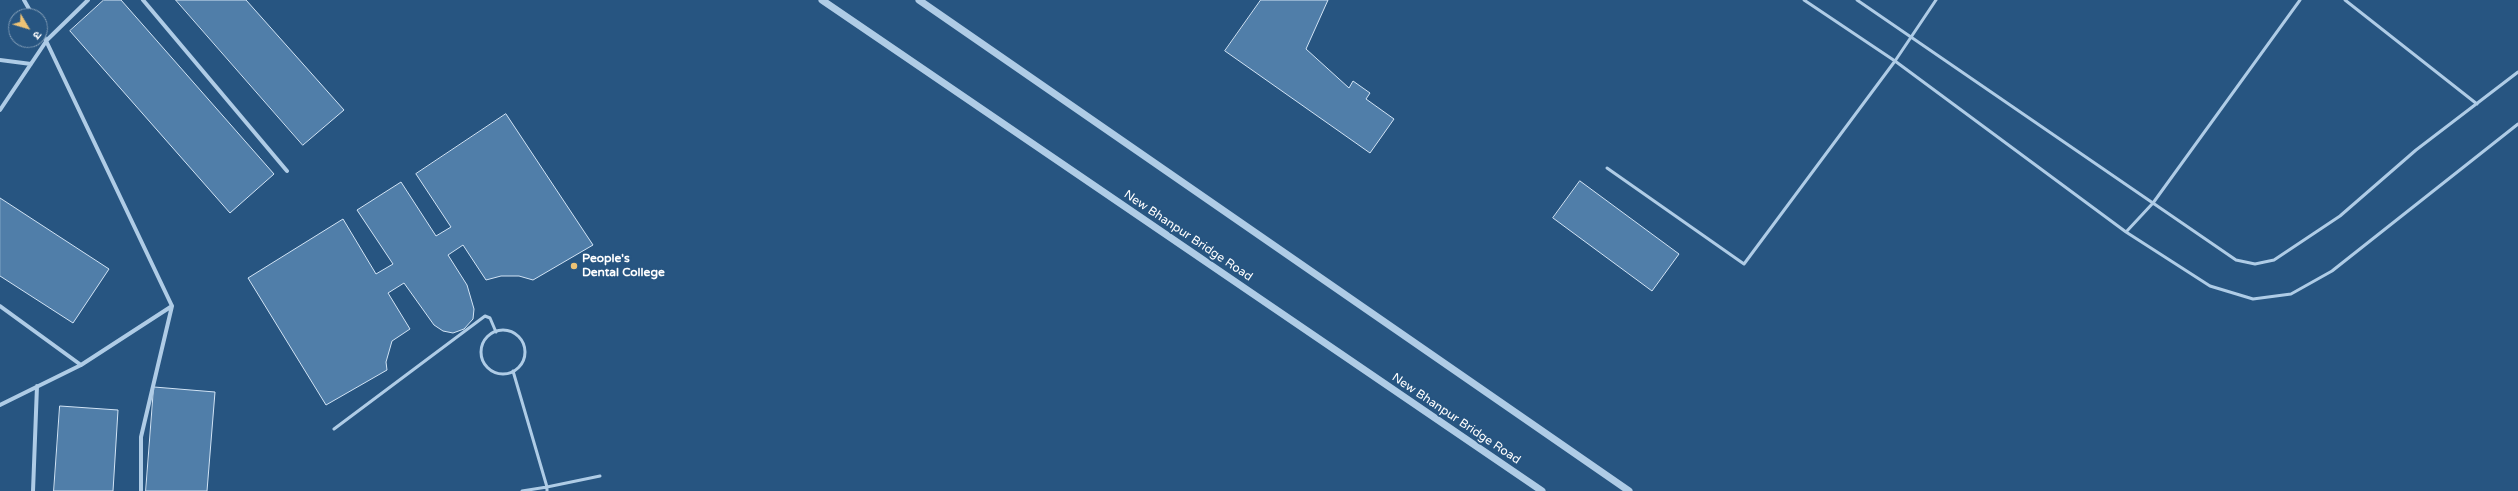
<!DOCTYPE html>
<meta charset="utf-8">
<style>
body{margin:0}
#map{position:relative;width:2518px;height:491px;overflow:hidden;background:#275581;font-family:"Varela Round","Noto Sans Devanagari",sans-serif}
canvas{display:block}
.north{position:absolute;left:8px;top:8px;width:40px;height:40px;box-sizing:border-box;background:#275581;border:1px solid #7d99b3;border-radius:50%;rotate:128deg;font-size:11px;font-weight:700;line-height:16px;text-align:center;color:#fff}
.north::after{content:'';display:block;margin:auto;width:14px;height:18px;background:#eec375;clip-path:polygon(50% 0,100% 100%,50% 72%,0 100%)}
</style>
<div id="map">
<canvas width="2518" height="491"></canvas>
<div class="north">उ</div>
</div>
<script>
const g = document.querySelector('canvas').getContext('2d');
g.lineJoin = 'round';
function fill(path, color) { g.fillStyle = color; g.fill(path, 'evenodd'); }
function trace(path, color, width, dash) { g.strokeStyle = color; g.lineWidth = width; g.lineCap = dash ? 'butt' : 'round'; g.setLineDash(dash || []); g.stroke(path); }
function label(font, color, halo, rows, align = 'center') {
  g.font = font + ' "Varela Round",sans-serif'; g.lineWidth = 4; g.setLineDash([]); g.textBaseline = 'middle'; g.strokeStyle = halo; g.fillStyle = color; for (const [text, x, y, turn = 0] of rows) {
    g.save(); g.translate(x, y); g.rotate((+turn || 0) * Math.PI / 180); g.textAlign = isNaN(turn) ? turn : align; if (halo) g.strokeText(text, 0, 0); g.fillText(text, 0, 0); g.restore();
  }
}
const building = new Path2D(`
 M 104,0 L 121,0 L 274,174 L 230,213 L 70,31 Z
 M 176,0 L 246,0 L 344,110 L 303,145 Z
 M 1261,0 L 1328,0 L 1306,49 L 1349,88 L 1353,81 L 1370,93 L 1366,99 L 1394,119 L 1370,153 L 1225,51 Z
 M 506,114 L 593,245 L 533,280 L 519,276 L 501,276 L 486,280 L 463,245 L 448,255 L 467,285 L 474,309 L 473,319 L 464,329 L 453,333 L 443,331 L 434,325 L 404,283 L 388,293 L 410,329 L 392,341 L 386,362 L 387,370 L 326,405 L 248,278 L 343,219 L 376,274 L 393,264 L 357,210 L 401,182 L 436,236 L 451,227 L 416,174 Z
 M 1580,181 L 1679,254 L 1652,291 L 1553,218 Z
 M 0,198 L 109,269 L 73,323 L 0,276 Z
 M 154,387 L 215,392 L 207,491 L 146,491 Z
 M 60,406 L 118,410 L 113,491 L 54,491 Z`);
fill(building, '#507ea9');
trace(building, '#d2e4f5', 1);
trace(new Path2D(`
 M 1804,0 L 1895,61 L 2126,232 L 2210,286 L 2253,299 L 2291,294 L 2332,271 L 2518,124
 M 1857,0 L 2236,260 L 2255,264 L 2274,260 L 2340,216 L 2416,150 L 2518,72
 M 2345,0 L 2477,104
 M 1607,168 L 1744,264 L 1895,61 L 1936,0
 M 2126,232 L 2153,203 L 2300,0
 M481 352a22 22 0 1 1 44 0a22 22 0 1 1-44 0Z
 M 513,371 L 547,487 L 522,491
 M 334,429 L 485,316 L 490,318 L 496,332
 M 547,491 L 547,487 L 600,476`), '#afcce6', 3);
trace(new Path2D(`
 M 24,0 L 33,16
 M 143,0 L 287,171
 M 0,60 L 31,64
 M 0,110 L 47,40 L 88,0
 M 0,306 L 81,365
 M 0,405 L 81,365 L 172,306 L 40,28
 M 33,491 L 37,386
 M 141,491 L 141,437 L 172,306`), '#afcce6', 4);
trace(new Path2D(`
 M 822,0 L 1542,491
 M 919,0 L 1629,491`), '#afcce6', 7);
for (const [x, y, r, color] of [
 [574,266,4,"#eec375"]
]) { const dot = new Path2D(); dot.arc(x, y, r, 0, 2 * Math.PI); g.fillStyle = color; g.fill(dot); trace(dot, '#275581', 1.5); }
label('12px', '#fff', '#275581', [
 ["New Bhanpur Bridge Road",1188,236,34],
 ["New Bhanpur Bridge Road",1456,419,34]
]);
label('bold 12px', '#fff', '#275581', [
 ["People's",582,259],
 ["Dental College",582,273]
], 'left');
</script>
